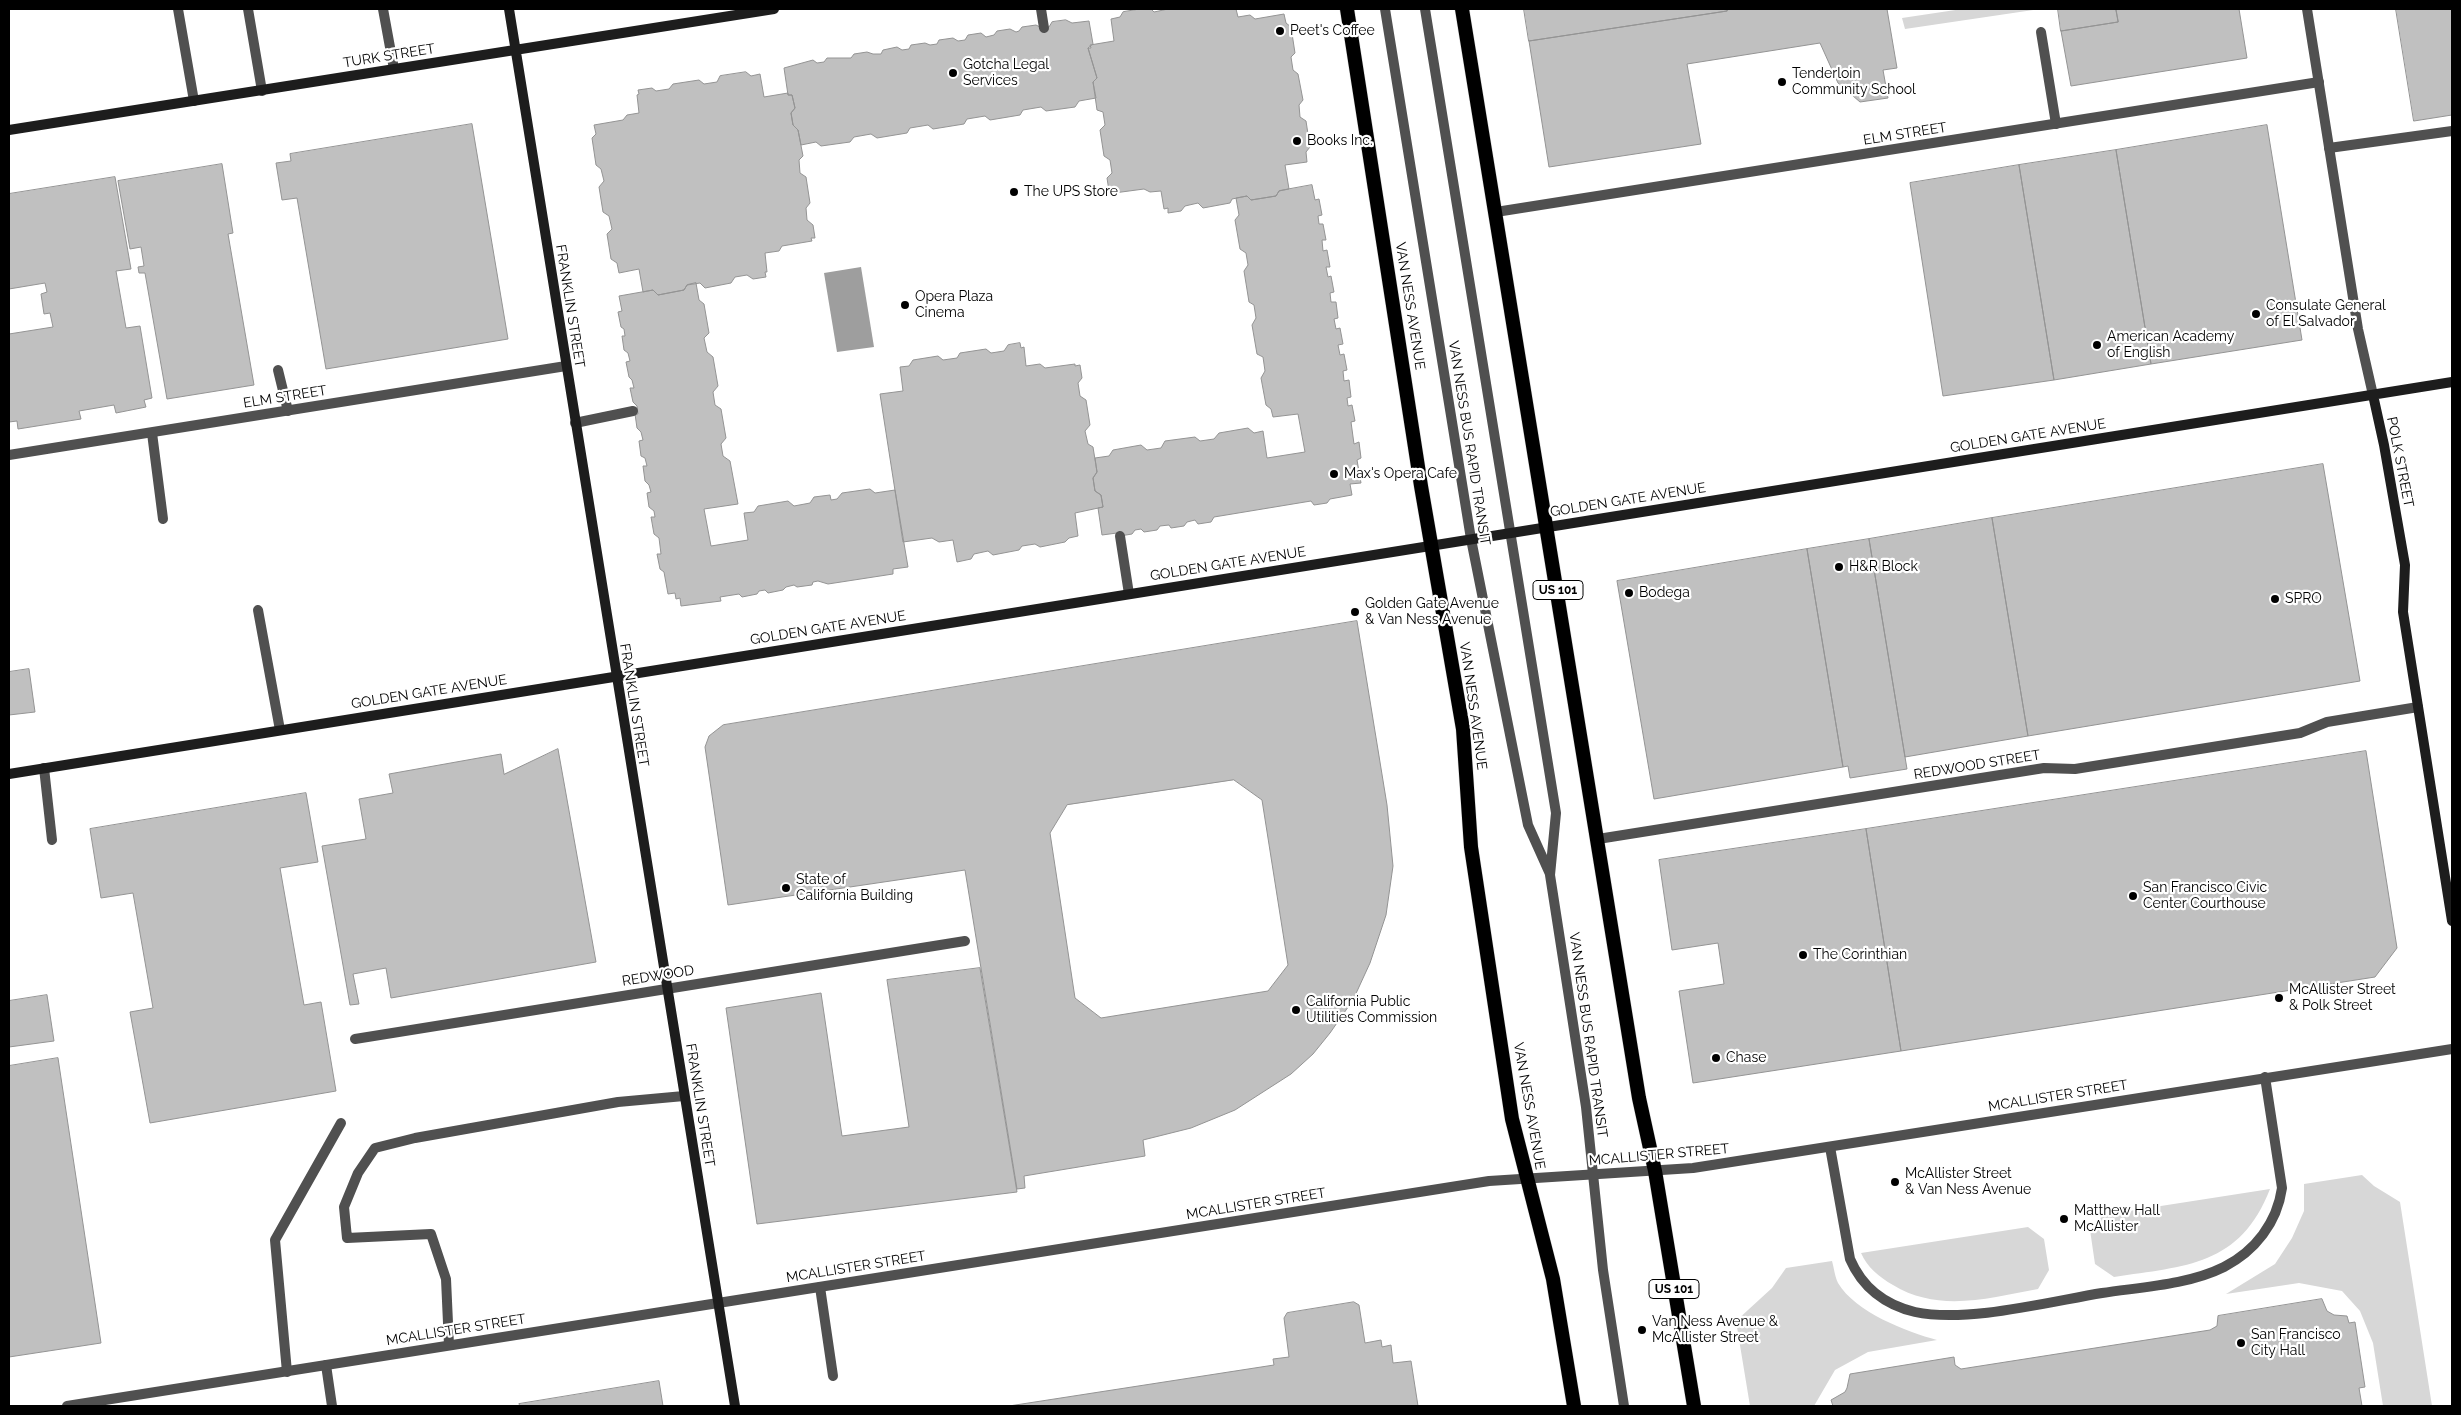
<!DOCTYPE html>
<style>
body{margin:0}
#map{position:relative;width:2461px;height:1415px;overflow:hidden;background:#fff;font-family:Raleway,sans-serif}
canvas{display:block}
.frame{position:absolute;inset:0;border:10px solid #000;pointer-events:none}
</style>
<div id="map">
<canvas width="2461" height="1415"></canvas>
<div class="frame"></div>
</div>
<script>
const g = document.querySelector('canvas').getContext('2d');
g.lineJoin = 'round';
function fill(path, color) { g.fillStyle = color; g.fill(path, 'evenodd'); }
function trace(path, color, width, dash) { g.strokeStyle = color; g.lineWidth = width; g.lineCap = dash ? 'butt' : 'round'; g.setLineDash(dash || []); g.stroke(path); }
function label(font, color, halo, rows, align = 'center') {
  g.font = font + ' Raleway,sans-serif'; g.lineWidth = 4.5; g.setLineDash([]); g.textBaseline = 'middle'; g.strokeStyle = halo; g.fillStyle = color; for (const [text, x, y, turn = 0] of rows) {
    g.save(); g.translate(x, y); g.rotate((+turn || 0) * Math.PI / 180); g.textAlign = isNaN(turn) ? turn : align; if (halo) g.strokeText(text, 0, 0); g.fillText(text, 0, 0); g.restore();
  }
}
fill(new Path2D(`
 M 1962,9 L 2040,9 L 1905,29 L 1902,18 Z
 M 2362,1175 L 2374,1186 L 2400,1202 L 2432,1406 L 2383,1406 L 2373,1343 L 2360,1311 L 2342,1291 L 2299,1283 L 2226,1294 L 2275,1264 L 2292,1238 L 2304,1211 L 2304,1184 Z
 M 2270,1189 C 2240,1266 2186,1266 2114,1277 L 2095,1264 L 2090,1230 L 2103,1215 Z
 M 2028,1227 L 2044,1239 L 2049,1270 L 2038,1289 C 1989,1298 1939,1313 1893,1285 C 1879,1277 1867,1267 1861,1253 Z
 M 1832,1261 C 1834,1268 1835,1277 1838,1283 C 1855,1312 1907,1332 1937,1340 L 1868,1352 L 1835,1370 L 1814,1406 L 1750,1406 L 1736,1321 L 1772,1288 L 1786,1268 Z`), '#d7d7d7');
fill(new Path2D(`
 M 861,267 L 874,347 L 837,352 L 824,273 Z`), '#9e9e9e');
const building = new Path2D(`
 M 1140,9 L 1151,9 L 1154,12 L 1168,9 L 1236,9 L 1238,17 L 1250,15 L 1255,19 L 1284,14 L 1286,23 L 1291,27 L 1295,53 L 1291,57 L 1293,70 L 1298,74 L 1303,100 L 1299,105 L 1300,117 L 1306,121 L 1310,147 L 1306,152 L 1307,162 L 1285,165 L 1289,189 L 1279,191 L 1276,196 L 1251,200 L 1247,196 L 1232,199 L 1230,203 L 1203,208 L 1198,203 L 1185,206 L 1181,211 L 1168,213 L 1168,208 L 1164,209 L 1161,191 L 1150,192 L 1144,189 L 1114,193 L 1113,190 L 1109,191 L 1107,178 L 1112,173 L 1110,160 L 1104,156 L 1100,130 L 1105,125 L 1103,112 L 1097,110 L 1093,82 L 1097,78 L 1088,48 L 1091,48 L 1090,45 L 1114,41 L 1111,19 L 1120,17 L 1123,12 Z
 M 1524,9 L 1727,9 L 1727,11 L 1529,41 Z
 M 1727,9 L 1887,9 L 1897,68 L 1883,70 L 1888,98 L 1860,102 L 1838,83 L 1820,43 L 1687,64 L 1701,144 L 1549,167 L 1529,41 L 1727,11 Z
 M 2058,9 L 2116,9 L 2118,22 L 2061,31 Z
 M 2116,9 L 2239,9 L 2247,58 L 2071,86 L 2061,31 L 2118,22 Z
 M 2396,9 L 2452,9 L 2452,115 L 2414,121 Z
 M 1066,20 L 1072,23 L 1089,21 L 1093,44 L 1088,48 L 1097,78 L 1093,82 L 1096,98 L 1079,101 L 1075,107 L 1046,111 L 1041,107 L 1023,110 L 1020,115 L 990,120 L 985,116 L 967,119 L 964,124 L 933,129 L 928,125 L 910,128 L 907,133 L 877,138 L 871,134 L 854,137 L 850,142 L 821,146 L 816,142 L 801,145 L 798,130 L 793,125 L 791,113 L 795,108 L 792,95 L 788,95 L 784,68 L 813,60 L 817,63 L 824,62 L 827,58 L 851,58 L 854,54 L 867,52 L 873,54 L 881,54 L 883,50 L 897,47 L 902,50 L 909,49 L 911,45 L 925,43 L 930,45 L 937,44 L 939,40 L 953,38 L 958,41 L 965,40 L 968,35 L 981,33 L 986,37 L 994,35 L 997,31 L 1010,29 L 1016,32 L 1019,31 L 1022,27 L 1036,25 L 1042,28 L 1049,27 L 1052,22 Z
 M 746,72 L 751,76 L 760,74 L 764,97 L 788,93 L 788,95 L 792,95 L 795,108 L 791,113 L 793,125 L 798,130 L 803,156 L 799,160 L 800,173 L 806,177 L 810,203 L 806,208 L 807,220 L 813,225 L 815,238 L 811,238 L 812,241 L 782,246 L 779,251 L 765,253 L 767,272 L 765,272 L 766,277 L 753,279 L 747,275 L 735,277 L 731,283 L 705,288 L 700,283 L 687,285 L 684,290 L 658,295 L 653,290 L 643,292 L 639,269 L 619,273 L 617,263 L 611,259 L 607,234 L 612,229 L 609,216 L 603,212 L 599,187 L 604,181 L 601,169 L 596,165 L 592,138 L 596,134 L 594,125 L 623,120 L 627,115 L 639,113 L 637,95 L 639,94 L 638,90 L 652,88 L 656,91 L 669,89 L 673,84 L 699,80 L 704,84 L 717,82 L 720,76 Z
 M 472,124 L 508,339 L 326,369 L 297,198 L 282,200 L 276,163 L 291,161 L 290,154 Z
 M 2267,125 L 2302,340 L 2151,364 L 2116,150 Z
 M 2116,150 L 2151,364 L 2054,380 L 2019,165 Z
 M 222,164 L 233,233 L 228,234 L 254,385 L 167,399 L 145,273 L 139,273 L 138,267 L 144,266 L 141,247 L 130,249 L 118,181 Z
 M 2019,165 L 2054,380 L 1943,396 L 1910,183 Z
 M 115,177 L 131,269 L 116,271 L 126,328 L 140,326 L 152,398 L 144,400 L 146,407 L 116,413 L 114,405 L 79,411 L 81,419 L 18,429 L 17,421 L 9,422 L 9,334 L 53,327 L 50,313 L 44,314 L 41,294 L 47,292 L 45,283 L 9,289 L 9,194 Z
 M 1312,185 L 1315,200 L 1319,199 L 1322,215 L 1318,216 L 1319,224 L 1323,224 L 1326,240 L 1322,240 L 1323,251 L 1327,250 L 1330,267 L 1326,267 L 1328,277 L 1331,276 L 1334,292 L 1330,293 L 1331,302 L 1336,302 L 1338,318 L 1334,319 L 1336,329 L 1340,328 L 1343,344 L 1338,345 L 1340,355 L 1344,354 L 1347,370 L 1343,371 L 1344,381 L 1349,380 L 1351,397 L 1347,398 L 1348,406 L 1352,405 L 1355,421 L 1351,422 L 1354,444 L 1359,442 L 1361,458 L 1357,460 L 1361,483 L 1350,484 L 1352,495 L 1330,499 L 1327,503 L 1314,505 L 1311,501 L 1214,517 L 1211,522 L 1198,524 L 1195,520 L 1187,522 L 1184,526 L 1171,528 L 1169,525 L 1160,526 L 1157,530 L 1144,532 L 1141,529 L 1135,530 L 1132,534 L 1120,536 L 1117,533 L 1102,535 L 1098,508 L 1103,507 L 1101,495 L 1095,491 L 1093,478 L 1097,472 L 1095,458 L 1109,456 L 1113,450 L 1141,445 L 1147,450 L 1161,448 L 1165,441 L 1195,437 L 1200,441 L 1214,439 L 1219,433 L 1248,428 L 1254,433 L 1263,431 L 1267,458 L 1305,452 L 1298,414 L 1273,417 L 1271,409 L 1266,405 L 1261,378 L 1265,371 L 1263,357 L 1257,354 L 1252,325 L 1256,318 L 1254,305 L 1249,302 L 1244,271 L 1248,265 L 1246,253 L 1240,249 L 1235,220 L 1239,215 L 1236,198 L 1247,196 L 1251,200 L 1276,196 L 1279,191 Z
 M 696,283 L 699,300 L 704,304 L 709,333 L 704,338 L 707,352 L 713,357 L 718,386 L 713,392 L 715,405 L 721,409 L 726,438 L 721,444 L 723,456 L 730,461 L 738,504 L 704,509 L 711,546 L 748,540 L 744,513 L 754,512 L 758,506 L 788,501 L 794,506 L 810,503 L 814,497 L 830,495 L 831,500 L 837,499 L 842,493 L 870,489 L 875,493 L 895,490 L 908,567 L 893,569 L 893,574 L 828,584 L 818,581 L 813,582 L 812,585 L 797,587 L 794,585 L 786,587 L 783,590 L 768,593 L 765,590 L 759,591 L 757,594 L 742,597 L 739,594 L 720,597 L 721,601 L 681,606 L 680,598 L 676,599 L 675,593 L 668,594 L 664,572 L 660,569 L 657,554 L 661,554 L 659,538 L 654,534 L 651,517 L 655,517 L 654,511 L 649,507 L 647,493 L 651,492 L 649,485 L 645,481 L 643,466 L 647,466 L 645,458 L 641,456 L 639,441 L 643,440 L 641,432 L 637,428 L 635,414 L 638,414 L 637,406 L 633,402 L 630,388 L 634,388 L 632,380 L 629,377 L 626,362 L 630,361 L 628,353 L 624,350 L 622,336 L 625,336 L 624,329 L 621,327 L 618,312 L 622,311 L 619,296 L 653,290 L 658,295 L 684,290 L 687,285 Z
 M 1020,343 L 1021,348 L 1024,347 L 1026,366 L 1040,364 L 1045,368 L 1075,364 L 1075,366 L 1080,365 L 1082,378 L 1078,383 L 1080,396 L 1086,400 L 1090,425 L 1085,431 L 1088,444 L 1093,447 L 1097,472 L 1093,478 L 1095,491 L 1101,495 L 1103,507 L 1075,513 L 1078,536 L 1069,538 L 1065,542 L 1040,547 L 1035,544 L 1022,546 L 1019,550 L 993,555 L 988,551 L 974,554 L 971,559 L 957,562 L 953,540 L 939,542 L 932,538 L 903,542 L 880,394 L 903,391 L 900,367 L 909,366 L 913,360 L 938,356 L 943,360 L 957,358 L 960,353 L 986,349 L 991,353 L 1004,351 L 1008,345 Z
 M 2323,464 L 2360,681 L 2028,736 L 1992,518 Z
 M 1992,518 L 2028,736 L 1905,757 L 1869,539 Z
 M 1869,539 L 1907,769 L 1850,778 L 1848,766 L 1843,767 L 1807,549 Z
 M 1807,549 L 1843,767 L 1654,799 L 1617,581 Z
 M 1357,621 L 1387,805 L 1393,866 L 1386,915 L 1370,963 L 1353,1000 L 1330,1033 L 1313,1054 L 1291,1074 L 1235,1110 L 1191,1128 L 1143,1140 L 1145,1156 L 1024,1176 L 1025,1188 L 1017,1189 L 965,870 L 728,905 L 705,747 L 709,736 L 723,725 ZM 1234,780 L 1262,800 L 1288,965 L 1268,991 L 1101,1018 L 1075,998 L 1050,833 L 1067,805 Z
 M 29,669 L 35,712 L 9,715 L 9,672 Z
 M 558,749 L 596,962 L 391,998 L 386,968 L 353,974 L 359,1004 L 350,1005 L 322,846 L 366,839 L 359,799 L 393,793 L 389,774 L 501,754 L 504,774 Z
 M 2366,751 L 2397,948 L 2375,977 L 1901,1051 L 1866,829 Z
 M 306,793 L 318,862 L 280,868 L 304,1005 L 321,1002 L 336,1091 L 150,1123 L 130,1012 L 153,1008 L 133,893 L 101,898 L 90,829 Z
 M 1866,829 L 1901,1051 L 1693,1083 L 1679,991 L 1724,984 L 1718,943 L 1672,950 L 1659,860 Z
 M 980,968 L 1017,1192 L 757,1224 L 726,1008 L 821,993 L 842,1136 L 909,1127 L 887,980 Z
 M 47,995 L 54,1041 L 9,1047 L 9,1001 Z
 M 58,1058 L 101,1343 L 9,1357 L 9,1066 Z
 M 2322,1299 L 2327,1311 L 2334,1315 L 2347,1316 L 2349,1323 L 2355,1322 L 2365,1387 L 2359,1388 L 2362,1406 L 1833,1406 L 1831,1400 L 1845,1392 L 1847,1388 L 1850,1374 L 1954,1357 L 1955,1365 L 1961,1369 L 2210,1330 L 2217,1326 L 2218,1316 Z
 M 1354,1302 L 1359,1305 L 1365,1343 L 1381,1340 L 1382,1347 L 1391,1345 L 1393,1363 L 1411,1361 L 1418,1406 L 1009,1406 L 1274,1365 L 1273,1359 L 1289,1357 L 1284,1318 L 1287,1313 Z
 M 659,1381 L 663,1406 L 520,1406 L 519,1404 Z`);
fill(building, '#c0c0c0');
trace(building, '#949494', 1);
const trunk = new Path2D(`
 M 1347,9 L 1421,486 L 1463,729 L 1471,847 L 1512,1119 L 1553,1279 L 1574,1406
 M 1462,9 L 1639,1098 L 1655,1171 L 1694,1406`);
trace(trunk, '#dbdbdb', 15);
trace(new Path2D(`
 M 178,9 L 194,101
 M 248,9 L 262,91
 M 383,9 L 394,69
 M 1041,9 L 1044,28
 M 1385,9 L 1471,539 L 1528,825 L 1550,874
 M 1425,9 L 1556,813 L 1550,875 L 1586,1107 L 1603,1270 L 1624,1406
 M 2041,32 L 2056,124
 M 2329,148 L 2452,131
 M 278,370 L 288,411
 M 575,423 L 633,411
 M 152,433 L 163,519
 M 1120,536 L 1129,594
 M 258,610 L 280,730
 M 44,768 L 52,840
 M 355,1039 L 965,941
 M 1830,1147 L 1850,1259 C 1862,1287 1885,1305 1915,1312 C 1967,1323 2048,1302 2102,1293 C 2141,1287 2188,1285 2224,1267 C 2255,1251 2277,1223 2282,1188 L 2265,1077
 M 820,1287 L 833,1376
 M 449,1345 L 446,1279 L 431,1234 L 347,1238 L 344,1207 L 358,1173 L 375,1148 L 415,1138 L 618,1102 L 684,1096
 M 326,1365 L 332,1406
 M 287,1372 L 275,1240 L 341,1123`), '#505050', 10);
trace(new Path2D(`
 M 1496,212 L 2319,82
 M 9,455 L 566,366
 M 1598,839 L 2044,768 L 2075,769 L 2300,733 L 2327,722 L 2418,707
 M 67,1406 L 718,1303`), '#505050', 10);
trace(new Path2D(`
 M 2307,9 L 2358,329 L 2373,395
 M 718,1303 L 1489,1181 L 1693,1168 L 2452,1049`), '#505050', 10);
trace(new Path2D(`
 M 509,9 L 735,1406
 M 9,130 L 774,9
 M 2373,395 L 2384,445 L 2405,565 L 2403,612 L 2452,921
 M 9,774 L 2452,382`), '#1d1d1d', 10);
trace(trunk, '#000', 14);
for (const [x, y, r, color] of [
 [1280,31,5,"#000"],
 [953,73,5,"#000"],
 [1782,82,5,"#000"],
 [1297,141,5,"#000"],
 [1014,192,5,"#000"],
 [905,305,5,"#000"],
 [2256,314,5,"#000"],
 [2097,345,5,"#000"],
 [1334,474,5,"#000"],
 [1839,567,5,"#000"],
 [1629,593,5,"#000"],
 [2275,599,5,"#000"],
 [1355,612,5,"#000"],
 [786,888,5,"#000"],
 [2133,896,5,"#000"],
 [1803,955,5,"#000"],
 [2279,998,5,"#000"],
 [1296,1010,5,"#000"],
 [1716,1058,5,"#000"],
 [1895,1182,5,"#000"],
 [2064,1219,5,"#000"],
 [1642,1330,5,"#000"],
 [2241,1343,5,"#000"]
]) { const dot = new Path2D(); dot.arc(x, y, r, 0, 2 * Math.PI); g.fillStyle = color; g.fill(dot); trace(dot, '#fff', 2); }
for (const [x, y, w] of [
 [1558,590,50],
 [1674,1289,50]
]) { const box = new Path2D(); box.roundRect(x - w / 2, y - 9.5, w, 19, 4); g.fillStyle = '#fff'; g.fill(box); trace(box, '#000', 1); }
label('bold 12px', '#000', null, [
 ["US 101",1558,590],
 ["US 101",1674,1289]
]);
label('14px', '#000', '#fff', [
 ["Peet's Coffee",1290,31],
 ["Gotcha Legal",963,65],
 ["Services",963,81],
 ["Tenderloin",1792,74],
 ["Community School",1792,90],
 ["Books Inc.",1307,141],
 ["The UPS Store",1024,192],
 ["Opera Plaza",915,297],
 ["Cinema",915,313],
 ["Consulate General",2266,306],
 ["of El Salvador",2266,322],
 ["American Academy",2107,337],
 ["of English",2107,353],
 ["Max's Opera Cafe",1344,474],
 ["H&R Block",1849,567],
 ["Bodega",1639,593],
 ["SPRO",2285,599],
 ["Golden Gate Avenue",1365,604],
 ["& Van Ness Avenue",1365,620],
 ["State of",796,880],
 ["California Building",796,896],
 ["San Francisco Civic",2143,888],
 ["Center Courthouse",2143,904],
 ["The Corinthian",1813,955],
 ["McAllister Street",2289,990],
 ["& Polk Street",2289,1006],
 ["California Public",1306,1002],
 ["Utilities Commission",1306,1018],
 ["Chase",1726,1058],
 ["McAllister Street",1905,1174],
 ["& Van Ness Avenue",1905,1190],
 ["Matthew Hall",2074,1211],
 ["McAllister",2074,1227],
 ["Van Ness Avenue &",1652,1322],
 ["McAllister Street",1652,1338],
 ["San Francisco",2251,1335],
 ["City Hall",2251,1351]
], 'left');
label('14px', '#000', '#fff', [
 ["TURK STREET",389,56,-9],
 ["ELM STREET",1905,134,-9],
 ["FRANKLIN STREET",570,306,81],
 ["VAN NESS AVENUE",1410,306,81],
 ["ELM STREET",285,397,-9],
 ["GOLDEN GATE AVENUE",2028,436,-9],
 ["VAN NESS BUS RAPID TRANSIT",1469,443,81],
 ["POLK STREET",2400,462,79],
 ["GOLDEN GATE AVENUE",1628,500,-9],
 ["GOLDEN GATE AVENUE",1228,564,-9],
 ["GOLDEN GATE AVENUE",828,628,-9],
 ["GOLDEN GATE AVENUE",429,692,-9],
 ["FRANKLIN STREET",634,705,81],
 ["VAN NESS AVENUE",1473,706,82],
 ["REDWOOD STREET",1977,765,-9],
 ["REDWOOD",658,976,-9],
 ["VAN NESS BUS RAPID TRANSIT",1588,1035,82],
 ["MCALLISTER STREET",2058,1096,-9],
 ["FRANKLIN STREET",700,1105,81],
 ["VAN NESS AVENUE",1529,1106,80],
 ["MCALLISTER STREET",1659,1155,-5],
 ["MCALLISTER STREET",1256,1204,-9],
 ["MCALLISTER STREET",856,1267,-9],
 ["MCALLISTER STREET",456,1330,-9]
]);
</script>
